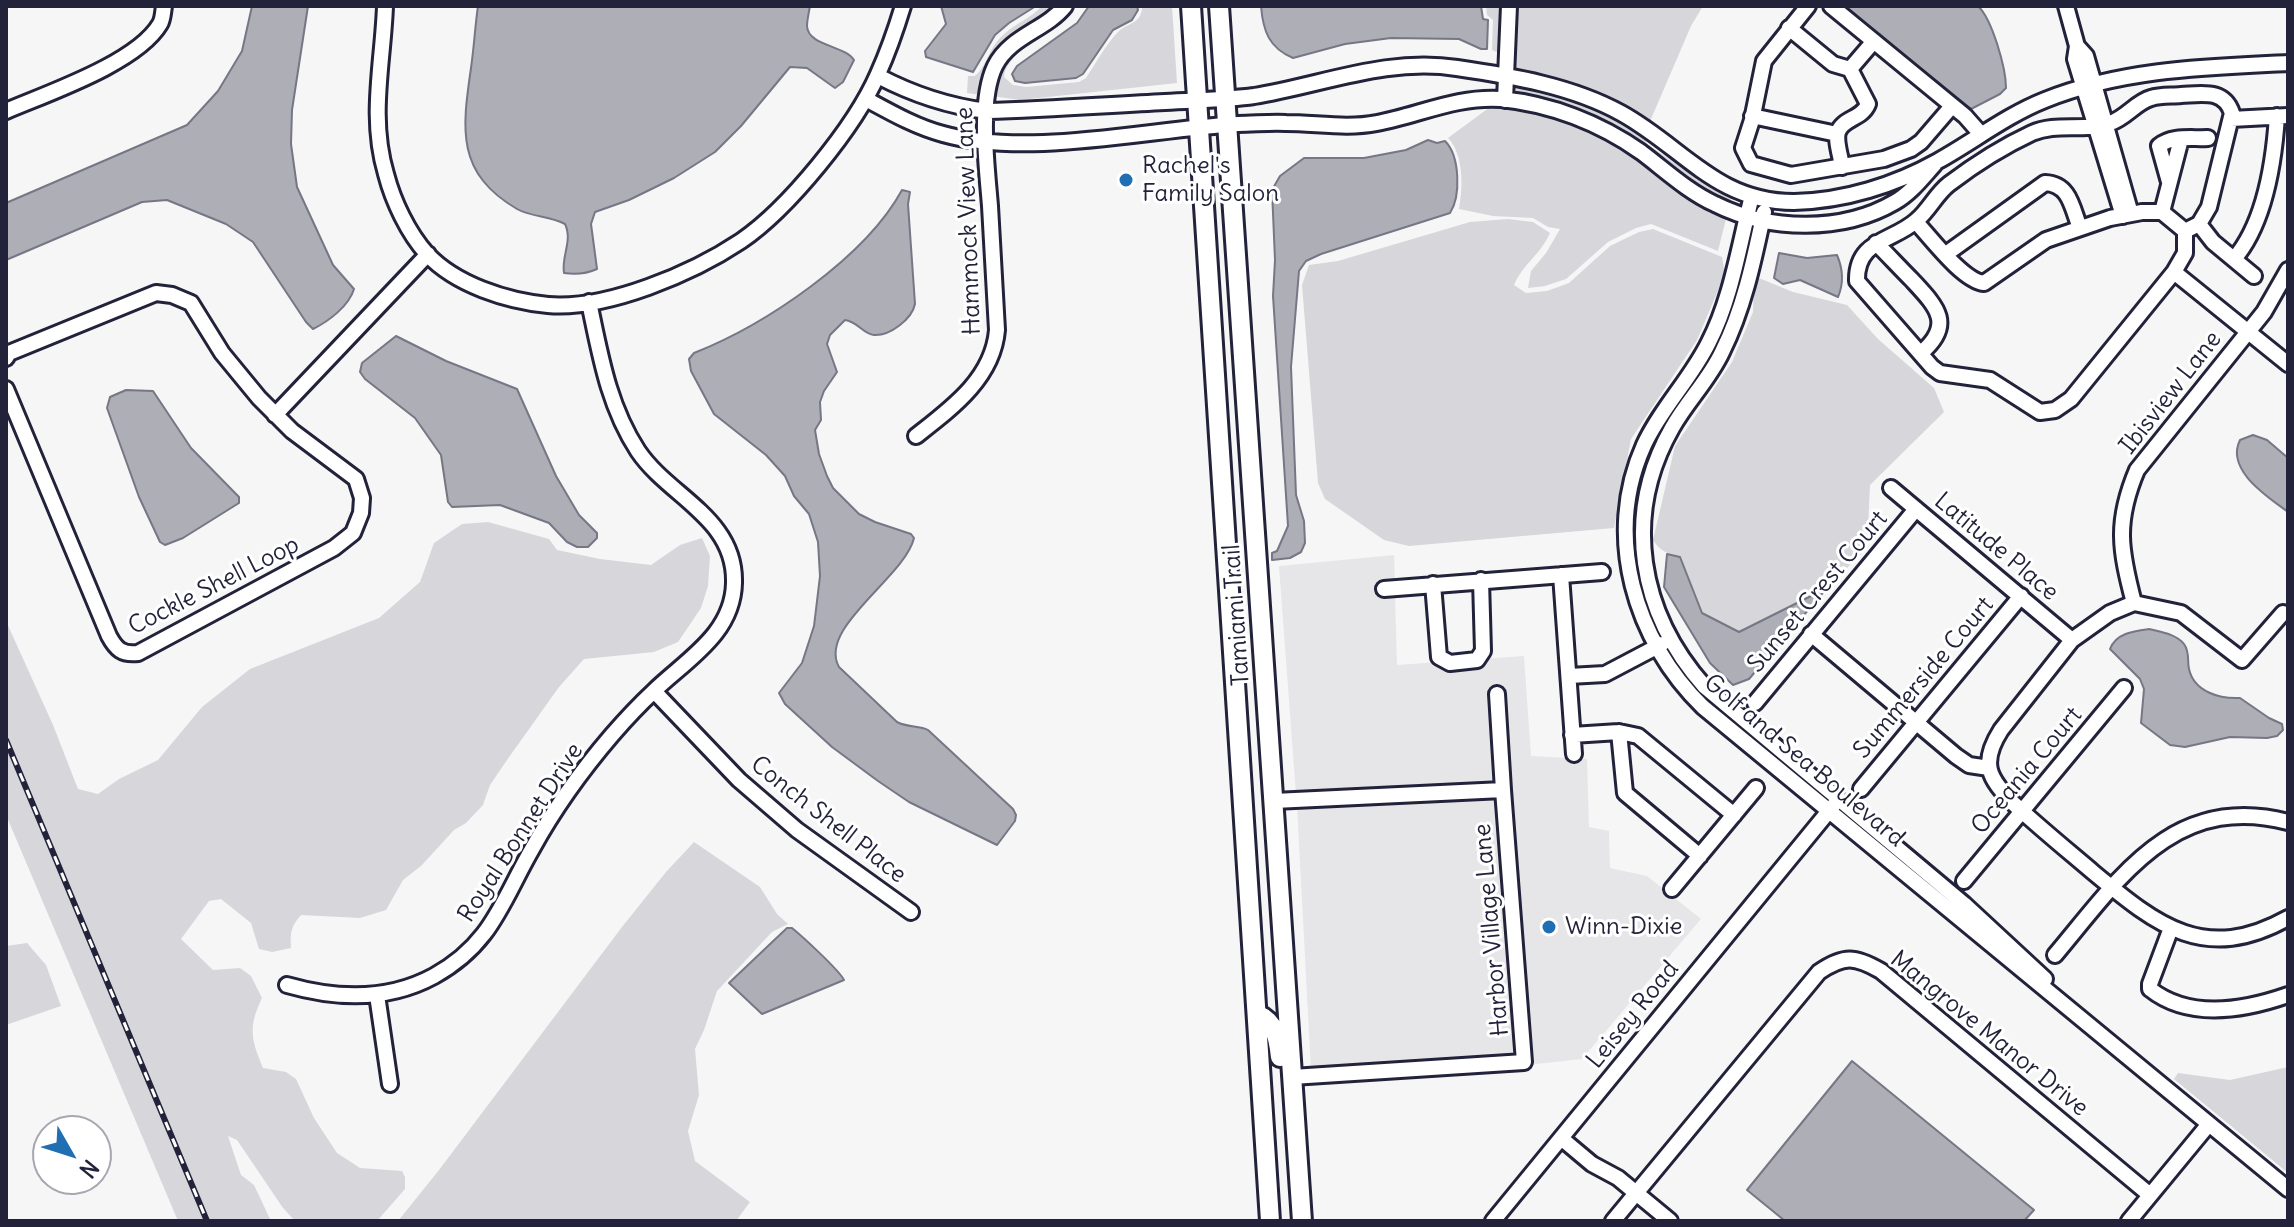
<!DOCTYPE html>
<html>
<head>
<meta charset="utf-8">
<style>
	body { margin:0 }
	#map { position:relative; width:2294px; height:1227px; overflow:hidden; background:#f6f6f7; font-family:Delius,sans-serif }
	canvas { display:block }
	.frame { position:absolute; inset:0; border:8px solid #22223b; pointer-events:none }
	.north { position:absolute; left:32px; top:1115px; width:80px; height:80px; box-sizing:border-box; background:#fff; border:2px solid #a7a7b1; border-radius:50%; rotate:129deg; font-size:22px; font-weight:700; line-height:32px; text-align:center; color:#22223b }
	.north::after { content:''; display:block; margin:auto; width:28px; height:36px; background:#1f6fb2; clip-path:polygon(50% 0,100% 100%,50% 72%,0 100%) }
</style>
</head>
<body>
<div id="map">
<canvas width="2294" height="1227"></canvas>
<div class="frame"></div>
<div class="north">N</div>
</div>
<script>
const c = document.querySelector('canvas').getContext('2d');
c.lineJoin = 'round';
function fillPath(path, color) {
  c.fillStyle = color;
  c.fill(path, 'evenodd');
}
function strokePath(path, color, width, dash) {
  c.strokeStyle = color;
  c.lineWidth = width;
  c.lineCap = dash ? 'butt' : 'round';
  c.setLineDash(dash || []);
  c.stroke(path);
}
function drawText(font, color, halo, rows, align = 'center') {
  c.font = font + ' Delius,sans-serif';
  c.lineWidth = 6;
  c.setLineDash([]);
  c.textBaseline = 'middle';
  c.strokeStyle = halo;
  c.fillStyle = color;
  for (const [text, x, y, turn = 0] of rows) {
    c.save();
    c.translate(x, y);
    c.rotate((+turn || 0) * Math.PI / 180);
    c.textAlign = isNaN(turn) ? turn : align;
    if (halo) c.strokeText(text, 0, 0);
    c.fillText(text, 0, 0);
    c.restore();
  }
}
const built = new Path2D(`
	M1394,555L1395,585L1379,586L1381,596H1395L1397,665L1524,656L1531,756L1587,759L1589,827L1609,831L1610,868L1647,876L1701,919L1582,1059L1527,1065L1502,689H1491L1497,785L1296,795L1279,566Z
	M1498,796L1518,1057L1311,1070L1297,806Z`);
const green = new Path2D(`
	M1042,6H1058L1009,40L981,95L967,93L968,76H975C986,67 989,49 1000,38C1012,25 1030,19 1042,6Z
	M1072,6H1074C1057,28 1005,52 1004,77L1013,85L1026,87L1079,82L1086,78C1096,63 1105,46 1117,33C1127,22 1142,25 1142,6H1172L1177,83L1020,100L992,96L1000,69L1016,49Z
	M1486,6H1504L1501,71L1498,70L1499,53L1492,50L1493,20L1487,15Z
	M1515,6H1703L1691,26L1651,119L1653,129L1512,73Z
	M1511,83L1581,100L1621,118L1646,136V143L1691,175L1732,195L1730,205L1692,185L1642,147L1511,96Z
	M1494,104L1574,121L1609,138L1727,215L1718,251L1651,224L1636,228L1608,242L1566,279L1545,286L1528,288L1531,271L1546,253L1560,229L1548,227L1533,218L1493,216L1459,209C1463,187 1464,155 1448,138Z
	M1508,219L1533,222L1550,233C1541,254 1523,264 1514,285L1526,293L1547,291L1569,283L1610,246L1639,232L1653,229L1722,257L1725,274L1697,340L1631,439L1614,528L1409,546L1384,540L1325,499L1318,483L1302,285L1309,265L1338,261L1470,222Z
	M1754,276L1793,292L1847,305L1878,339L1934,388L1944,412L1870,485L1867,548L1827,588L1739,632L1702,613L1680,557C1668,554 1660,551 1653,540L1675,446L1732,362L1753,312Z
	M488,522L549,539L557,550L600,559L651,565L680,545L702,538L710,556L708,586L701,608L678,642L654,652L584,659L559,687L507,760L490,785L483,805L466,823L454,830L421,866L403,880L386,910L360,918L301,915C291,926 290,933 291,948L272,952L259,949L251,923L221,899L209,901L181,939L213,970L240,968L251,976L262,998C248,1027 251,1039 263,1068L286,1072L296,1079L314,1118L337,1153L360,1168L402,1171L405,1177V1189L377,1221H295L283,1208L237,1140L228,1136L241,1175L254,1185L271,1221H178L6,815V621L53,725L78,789L98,794L119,779L158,760L202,707L250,669L379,618L420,582L434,543L462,524Z
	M694,842L760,887L777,914L788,924L772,932L717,991L704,1030L695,1049L699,1095L688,1131L695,1161L750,1202L736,1221H398L439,1170L622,927L666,872Z
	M27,943L46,965L61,1006L6,1025V946Z
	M2288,1067V1173L2174,1079L2178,1073L2230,1080Z`);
const water = new Path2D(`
	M252,6H308L292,110L291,144L297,187L333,265L354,289C349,306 329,321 313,329L306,322L253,242L226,224L167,200L142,202L6,260V203L187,125L218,91L242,51Z
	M478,6H810C809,12 807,20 807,26C808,46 844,45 854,60L843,82L835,88L807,68L790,67L741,126L715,152L674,178L629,200L595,212L591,224L597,269C586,274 577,275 564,273C561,256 573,241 565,224C550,216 531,217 517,209C456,173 462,130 471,68C474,47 475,27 478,6Z
	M941,6H1036L1009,23L995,35L973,72L926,57L925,51L946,24Z
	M1089,6H1137L1138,10L1132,20L1113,30L1083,74L1076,78L1025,83L1015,81L1012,74L1017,66L1077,23Z
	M1261,6H1481L1483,19L1488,20L1487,49H1481L1459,39L1391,38L1345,44L1293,58C1269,48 1263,31 1261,6Z
	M1843,6H1978C1992,19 2006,68 2006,88L2000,94L1971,109Z
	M1428,140L1437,143L1445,141C1460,156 1461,196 1450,213L1321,254L1306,261L1299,271L1291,367L1296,495L1304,521L1305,543L1301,552L1290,558L1272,560V553L1277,551L1288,526L1273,296L1275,260L1272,190L1280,176L1304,158H1364L1406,150Z
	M902,190L910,192L908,204L915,304C912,319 890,336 874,335C863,334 857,321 845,320L830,335L827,344L837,372L824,391L820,402L821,420L815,430L819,454L827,476L833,488L859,514L875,522L911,534L914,538C905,577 817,628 839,667L897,722C908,728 919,725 928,730L1013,809L1016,815L1015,821L997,845L909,802L878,781L832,747L785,704L779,693L802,663L814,626L820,576L818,542L809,514L794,496L785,476L766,455L714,414L691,371L689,359L694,353C765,325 865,258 902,190Z
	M1779,253L1807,258L1837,255C1843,269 1844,283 1838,297L1800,280L1783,284L1774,278Z
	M396,336L446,361L517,389L556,476L579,515L597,533V538L588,547H577L567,542L549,523L500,505L452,507L448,502L441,455L415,418L365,379L360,372L362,363Z
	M126,390L153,391L191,448L239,497V503L183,538L165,545L160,542L139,497L107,408L110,397Z
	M2253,435L2267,440L2288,458V512C2268,497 2225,470 2240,440Z
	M1667,554L1680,557L1702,613L1739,632L1827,588L1749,679L1733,685L1710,663L1664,587Z
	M2149,629C2161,632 2176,634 2184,644C2190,652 2187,660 2189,669C2194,692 2220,699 2240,698L2269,718L2282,724L2283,730L2277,736L2267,738L2230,737L2185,747L2170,745L2141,723L2144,689L2140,679L2110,649C2116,633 2134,631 2149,629Z
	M787,928H792C803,937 839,970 844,980L762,1014L729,983Z
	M1852,1061L2034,1210L2024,1221H1785L1747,1190Z`);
const minor = new Path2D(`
	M385,6C383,63 369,117 386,174C393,201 408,233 427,254C456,285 507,301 548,305C607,310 693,273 741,241C788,209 855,127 878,74C888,52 896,29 903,6
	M1808,6L1764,61L1752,120L1743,148L1751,164L1791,175L1884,159L1911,149L1921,142L1952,106
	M1831,6L1965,116L1980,133
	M2066,6L2077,46
	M1789,28L1833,64L1850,69
	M878,76C914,95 947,106 987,111C1047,109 1106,105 1165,102C1195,100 1225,100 1254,96C1322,85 1387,57 1457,68C1512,76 1572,86 1621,113C1683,147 1716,202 1794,202C1844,201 1895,185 1938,161C1974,141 2007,115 2045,100C2122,69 2206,67 2288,63
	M866,99C890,112 916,127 943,134C1028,158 1149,129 1238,124C1254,124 1270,122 1286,123C1316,123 1347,129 1377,123C1419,115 1457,96 1501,99C1551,104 1600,123 1641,152C1665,170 1687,191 1715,204C1769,231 1842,233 1895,202C1911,193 1923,177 1934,165
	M1505,100L1509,6
	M6,111C48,93 137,63 160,24C163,19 163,12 164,6
	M1752,116L1837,134
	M2231,119L2288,116
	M1842,167C1841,157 1835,141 1838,132C1843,118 1862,119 1868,104L1850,69L1874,41
	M2169,182L2159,146C2172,135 2192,139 2208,138
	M1752,196C1739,245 1732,297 1709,342C1691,379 1661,408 1644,445C1603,536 1635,641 1703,707L2288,1189
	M1764,212C1754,259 1744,308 1722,352C1709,380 1687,401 1672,428C1622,516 1639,613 1705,687L1964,904L2045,979
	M2162,212L2181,139
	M2123,216L2075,59L2077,46L2086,56L2131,214
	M1916,222C1931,238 1963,281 1984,283L2046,240L2110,218L2142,212H2162L2185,231V253L2174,272L2071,399L2055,410L2040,412L1990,380L1940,373L1932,367L1857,281C1856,239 1893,242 1917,220C1929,210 1936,194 1949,184C1974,165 2004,146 2032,133C2057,122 2082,132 2110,123C2126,118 2136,102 2151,98C2160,95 2172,96 2181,95C2203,94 2224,89 2232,113L2209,207L2199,224L2185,231
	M2199,224L2213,242L2254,276
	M1876,243C1888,255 1900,268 1912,280C1936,306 1955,324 1921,353
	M1946,254L2045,183C2070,184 2072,208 2080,228
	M2234,259C2265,223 2274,162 2277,116
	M2174,272L2288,364
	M6,358L9,353L156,293L172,295L191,303L222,353L259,398L292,431L356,479L362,498L361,513L353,533L334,548L138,653C122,655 116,649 109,636L6,389
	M275,415L428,254
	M916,436C952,408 993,378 997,330C995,289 992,248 990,206C987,168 978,101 995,66C1010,36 1046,30 1065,6
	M1891,488L2072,640
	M1561,575L1574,754
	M1433,584L1439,657L1450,663L1477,660L1483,651L1481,580
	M1384,589L1602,572
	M2134,603C2120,550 2115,522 2137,470L2264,312L2288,270
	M2283,613L2242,660L2181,613L2134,603L2110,613L2072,640L2001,730C1980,763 1988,778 2014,804C2040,828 2067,850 2094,873C2158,926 2205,964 2288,918
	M1811,634L1956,756L1969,765L1989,768
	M1569,676L1605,674L1662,644
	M654,691L739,780L797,830L911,912
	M1497,694L1503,790
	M1755,703L1916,509
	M1619,732L1625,793L1700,856
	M1572,735L1619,732L1638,736L1734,815
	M1861,789L2021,596
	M1274,801L1503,790L1524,1062L1292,1077
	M1964,881L2124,688
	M1672,889L1756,788
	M2171,928L2150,984V989C2189,1020 2245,1010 2288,995
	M2055,955C2119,879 2173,792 2288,822
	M287,985C336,999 388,1001 434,976C492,944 502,901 532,849C554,809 582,770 612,735C625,720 639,705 654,691C686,660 733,634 734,583C736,518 669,497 638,451C608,405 600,354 589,302
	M377,995L390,1084
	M1561,1138L1592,1164L1618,1178L1670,1221
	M1493,1221L1833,806
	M1613,1221L1819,972C1844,955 1855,956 1881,971L2150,1195
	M2129,1221L2209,1124`);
const major = new Path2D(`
	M1191,6L1270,1221
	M1219,6L1302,1221
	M1257,1014C1276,1022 1278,1039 1280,1057`);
const rail = new Path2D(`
	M6,740L207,1221`);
const markers = [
	[1126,180,8,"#1f6fb2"],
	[1549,927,8,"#1f6fb2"]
];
const poiNames = [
	["Rachel's",1142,166],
	["Family Salon",1142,194],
	["Winn-Dixie",1565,927]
];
const streetNames = [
	["Hammock View Lane",969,221,-92],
	["Ibisview Lane",2171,393,-52],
	["Latitude Place",1996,547,40],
	["Cockle Shell Loop",214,586,-27],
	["Sunset Crest Court",1818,592,-50],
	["Tamiami Trail",1237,615,-94],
	["Summerside Court",1924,678,-50],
	["Golf and Sea Boulevard",1804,761,40],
	["Oceania Court",2027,771,-50],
	["Conch Shell Place",828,820,38],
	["Royal Bonnet Drive",521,833,-57],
	["Harbor Village Lane",1492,930,-95],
	["Leisey Road",1633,1015,-51],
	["Mangrove Manor Drive",1989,1034,39]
];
fillPath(built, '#e6e6e9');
fillPath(green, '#d7d7db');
fillPath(water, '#aeaeb7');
strokePath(water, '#767685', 2);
strokePath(minor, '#22223b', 20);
strokePath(major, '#22223b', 24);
strokePath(minor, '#fff', 14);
strokePath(major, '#fff', 18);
strokePath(rail, '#22223b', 6);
strokePath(rail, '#fff', 3, [9]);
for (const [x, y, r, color] of markers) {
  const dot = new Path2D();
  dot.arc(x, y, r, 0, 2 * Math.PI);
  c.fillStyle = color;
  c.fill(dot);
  strokePath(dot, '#fff', 3);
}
drawText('24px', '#22223b', '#fff', poiNames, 'left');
drawText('24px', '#22223b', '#fff', streetNames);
</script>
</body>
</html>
